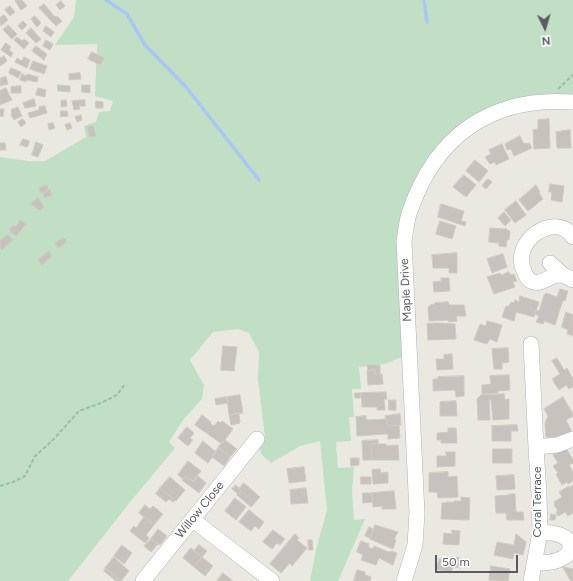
<!DOCTYPE html>
<html>
<head>
<meta charset="utf-8">
<style>
	body { margin:0 }
	#map { position:relative; width:573px; height:581px; overflow:hidden; background:#eae9e1; font-family:Figtree,sans-serif }
	canvas { display:block }
	.north { position:absolute; left:525px; top:8px; width:40px; height:40px; -webkit-text-stroke:3px #fff; paint-order:stroke; rotate:175deg; font-size:11px; font-weight:700; line-height:16px; text-align:center; color:#595b60 }
	.north::after { content:''; display:block; margin:auto; width:14px; height:18px; background:#595b60; clip-path:polygon(50% 0,100% 100%,50% 72%,0 100%) }
	.scale { position:absolute; left:435px; top:555px; width:83px; height:18px; box-sizing:border-box; border:2px solid #595b60; border-top:0; padding-left:5px; font-size:12px; line-height:14px; white-space:nowrap; color:#595b60; -webkit-text-stroke:3px #fff; paint-order:stroke }
</style>
</head>
<body>
<div id="map">
<canvas width="573" height="581"></canvas>
<div class="north">N</div>
<div class="scale">50 m</div>
</div>
<script>
const c = document.querySelector('canvas').getContext('2d');
c.lineJoin = 'round';
function fillPath(path, color) {
  c.fillStyle = color;
  c.fill(path, 'evenodd');
}
function strokePath(path, color, width, dash) {
  c.strokeStyle = color;
  c.lineWidth = width;
  c.lineCap = dash ? 'butt' : 'round';
  c.setLineDash(dash || []);
  c.stroke(path);
}
function drawText(font, color, halo, rows, align = 'center') {
  c.font = font + ' Figtree,sans-serif';
  c.lineWidth = 3.5;
  c.setLineDash([]);
  c.textBaseline = 'middle';
  c.strokeStyle = halo;
  c.fillStyle = color;
  for (const [text, x, y, turn = 0] of rows) {
    c.save();
    c.translate(x, y);
    c.rotate((+turn || 0) * Math.PI / 180);
    c.textAlign = isNaN(turn) ? turn : align;
    if (halo) c.strokeText(text, 0, 0);
    c.fillText(text, 0, 0);
    c.restore();
  }
}
const green = new Path2D(`
	M76,0H573V96L460,125L432,152L413,184L402,216L404,356L385,364L359,367L361,389H352L354,417H349L351,441L336,442L338,468L354,467L352,492L354,520L365,519L338,581H310L316,550L327,510L320,441L300,446L271,463L262,455L259,447L265,437L258,380L259,352L249,333L238,329L213,332L190,360L204,385L202,399L183,420L169,442L175,448L131,501L68,581H0V157L28,161H45L86,137L84,126L96,122L99,112L110,111L113,101L95,96L97,44L55,45L74,17Z`);
const stream = new Path2D(`
	M106,0L127,14L145,45L186,87L259,180
	M424,0L427,22`);
const building = new Path2D(`
	M16,0H22L27,6L21,10L15,1Z
	M61,1L65,6L60,10L56,5Z
	M44,4L55,17L57,16L62,21L56,26L39,8Z
	M10,6L15,12L10,16L5,10Z
	M4,15L8,20L1,26L0,18Z
	M35,16L41,23L37,27L31,19Z
	M23,21L27,25L22,30L18,26Z
	M8,25L17,34L12,39L3,30Z
	M46,26L54,32L51,37L43,31Z
	M31,28L41,39L36,43L26,33Z
	M17,37L22,41L24,39L29,43L24,49L14,40Z
	M46,40L53,44L50,50L43,46Z
	M6,43L11,47L9,50L13,53L11,57L1,50Z
	M36,46L47,54L44,60L32,51Z
	M92,52L104,58L100,65L88,59Z
	M4,56L7,61L0,66V57L1,58Z
	M24,57L30,60L27,68L15,62L17,58L22,61Z
	M33,61L47,66L44,74L30,69Z
	M11,68L21,72L18,78L9,73Z
	M80,73L81,79L69,80V74Z
	M22,74L27,76V74L38,77L37,82L26,80V82L20,80Z
	M6,77L8,84L0,86L1,78Z
	M58,85L70,86V92L58,91Z
	M82,85H90V93L82,92Z
	M21,86V93H11V87Z
	M6,88L12,100L0,105V91Z
	M38,88L46,90L45,97L36,95Z
	M34,99L36,106L25,108L23,103Z
	M66,100L67,106L61,107V101Z
	M85,100V106H79L80,109L74,110L72,101Z
	M96,101L103,102V108H96Z
	M45,106L47,113L30,118L28,113L39,110V107Z
	M18,107L22,116L14,120L11,115L12,114L11,110Z
	M0,109H4L3,117L0,116Z
	M61,111H67L68,116L61,117Z
	M81,115L82,120L77,122L75,117Z
	M23,119L26,123L21,127L18,122Z
	M549,119L550,148L534,149L533,130L538,129V120Z
	M53,123L55,128L49,130L48,124Z
	M70,123L72,128L67,130L65,125Z
	M93,126L96,136L90,137L87,127Z
	M570,130L571,148H557L556,132Z
	M520,136L524,144L529,143L532,148L514,156L511,149L507,150L505,144Z
	M23,139L30,141L27,147L20,145Z
	M36,142L43,145L38,157L32,155Z
	M0,143H5L6,150H0Z
	M502,144L509,159L496,165L495,162L490,164L485,157L491,154L489,150Z
	M475,160L488,171L479,182L466,171Z
	M464,175L476,185L466,197L453,187Z
	M488,179L492,182L486,189L482,186Z
	M550,184L564,186L562,202L551,200L552,192H549Z
	M47,185L48,190L41,193L39,188Z
	M536,185L540,192L539,193L543,199L528,211L519,200Z
	M50,190L52,195L45,198L43,194Z
	M38,198L44,207L39,210L31,204Z
	M516,201L526,215L515,223L505,210Z
	M441,204L464,211L461,221L466,222L465,226L438,217Z
	M504,212L511,220L505,226L498,218Z
	M21,220L26,224L16,236L9,230L13,225L15,227Z
	M440,221L456,226L452,239L436,234Z
	M490,228L507,229V230L510,231L509,240H507L506,247L499,246V243L489,242Z
	M8,235L13,240L2,250L0,247V241Z
	M64,238L67,242L58,248L55,243Z
	M49,251L52,256L42,265L38,260Z
	M457,253V273H449V268H433L432,255Z
	M503,254L507,267L492,273L487,259Z
	M509,272L511,275L514,274L517,281L513,282L515,287L494,294L487,277L500,273L501,275Z
	M441,278H449L450,291L434,292L433,282L441,281Z
	M560,289L568,291L565,301L563,300L555,325L544,321L543,324L536,322L539,316L535,314L536,310L539,311L544,295L546,293L557,297Z
	M520,296L539,302L534,317L516,312L514,321L502,317L506,306H509L511,302L514,303L515,300L519,302Z
	M448,302L449,305H464L466,316H456L457,321L448,322V320L429,321L428,308L430,305L435,304V303Z
	M566,312L573,315V336L567,334L568,330L562,327Z
	M487,321L502,325L497,342L490,339L487,344L474,340L480,324L486,326Z
	M437,323L455,324L456,339L428,340L427,324Z
	M223,346L237,347L234,371L221,370Z
	M508,348L509,362L502,363V369H494L492,349Z
	M452,354L453,369L437,370L436,359H444V355Z
	M557,358L564,370L567,368L573,379V388L572,387L569,389L566,385L559,390L552,379L560,374L552,361Z
	M368,365H380V374L375,375V370L368,371Z
	M375,370V375L382,374L383,384L368,385L367,371Z
	M509,375L510,390L498,391V393L482,394V385L491,384L490,376Z
	M464,376V396L456,397L455,390L433,391V379H438V377Z
	M382,392H386L387,399H384L385,410H377V407H362L361,393Z
	M355,393H361L360,398H355Z
	M504,394L505,400L509,399V419L493,420L491,400H489L490,420H478L477,399L481,395Z
	M240,395L243,413L229,415L227,397Z
	M226,397L227,403L216,405L215,399Z
	M563,397L573,414V416L566,420L572,432L558,440L556,437H546L545,423L548,416L544,409Z
	M389,400H396V410H389Z
	M456,401L457,416H440V402Z
	M239,413L240,423L231,425L229,415Z
	M400,414L401,425L388,426L385,416Z
	M202,415L211,422L210,423L214,426L218,421L220,423L222,421L233,429L222,444L195,425Z
	M366,416V420L386,419L388,426L399,425L400,438L388,439V434H386L357,436L356,417Z
	M517,425L518,431H511V441H492V426Z
	M187,427L194,433L190,438L193,440L188,446L178,438Z
	M448,428H456L457,443H441V440H437V433L448,432Z
	M225,440L237,449L230,457L218,447Z
	M378,440V444H371L372,460H363L362,441Z
	M203,441L216,452L208,463L195,453Z
	M371,444H386V446L398,445L399,460H372Z
	M218,448L230,457L224,466L212,457Z
	M566,448L573,460V463L569,465L573,472V481L568,484L567,482L562,485L556,474L558,473L553,466L558,463L553,455Z
	M493,449H512V463H493Z
	M446,452H455V466L437,467V456H446Z
	M351,458H359V465L351,466Z
	M188,461L201,471L193,481L186,476L183,479L178,475Z
	M304,467L306,481L289,483L287,469Z
	M380,469L381,473L388,472V483L373,484L372,470Z
	M448,472V477L457,476L458,497L438,498L437,492H429V473Z
	M514,475L515,489L497,490L496,476Z
	M186,476L193,482L198,476L206,483L199,493L182,480Z
	M170,477L185,490L176,501L160,488Z
	M361,477H371V484H361Z
	M244,483L260,497L251,507L237,495L241,491L239,489Z
	M236,485L241,491L238,494L232,489Z
	M573,485V513L568,516L565,512L558,516L556,512L558,511L554,505L555,504L554,502L562,497L559,492L569,486V488Z
	M160,488L175,500L173,502L169,499L166,502L156,494Z
	M306,488L308,503L291,504L290,490Z
	M394,491L396,509H382V506L373,507L372,493Z
	M363,493H372L373,502L363,503Z
	M509,494H515L516,512H523L524,520H507L506,513H496L495,496L509,495Z
	M461,497L470,498L469,520L441,519L442,503H445L446,502H454V501H461Z
	M235,498L246,507L236,520L225,511Z
	M145,505L150,509L153,506L163,514L154,525L139,513Z
	M249,510L264,522L259,529L255,526L251,531L239,522Z
	M551,514L556,515L555,520H550Z
	M144,517L154,525L146,535L149,538L145,543L130,531L134,526L136,528Z
	M375,525L398,532L394,539L396,540L393,549L370,539Z
	M369,527L373,529L370,538L365,536Z
	M158,529L167,536L160,545L151,539Z
	M273,530L285,539L280,545L277,543L272,549L263,542Z
	M452,530L460,531L459,545L443,544L444,533L452,534Z
	M295,534L299,538L297,540L307,548L292,566L290,563L281,573L270,564Z
	M516,534L526,542L523,555L514,553L513,559L494,555L497,542L514,545Z
	M151,539L158,544L151,552L144,546Z
	M308,540H312L313,550H309Z
	M361,541L369,544L368,547L373,549L374,546L389,552L390,551L397,553L393,565L379,558L376,565L361,560L363,555L357,552Z
	M122,545L132,553L124,564L114,556Z
	M199,545L207,551L202,557L194,551Z
	M191,548L202,557L194,567L183,558Z
	M114,557L129,571L121,581L105,568Z
	M202,557L213,566L205,576L194,567Z
	M447,557L455,559L451,573L436,569L439,559L446,560Z
	M457,557L463,559L461,568L455,567Z
	M491,566L510,569L508,581L489,580Z
	M563,567H564L573,569V581H571Z
	M106,568L121,581H116L104,571Z
	M357,570L365,572V575L371,577L370,581H354Z
	M223,573L233,581H217Z`);
const path = new Path2D(`
	M558,89L573,75
	M0,486L13,482L25,476L35,456L52,441L79,411L101,403L117,395L125,384`);
const minor = new Path2D(`
	M550,263L563,275L573,280
	M563,275C560,275 557,275 554,276C547,278 541,284 534,282C528,281 526,276 524,271C510,241 556,210 573,237
	M536,447L557,445L573,439
	M193,520L272,581
	M534,563C543,563 556,563 564,557C568,555 570,552 570,547C570,533 550,533 540,532
	M143,581L257,439
	M404,581L415,545L417,513L404,241C406,231 406,221 410,211C436,135 492,96 573,102
	M531,581L540,532L539,495L536,447L531,344`);
const streetNames = [
	["Maple Drive",406,290,-93],
	["Coral Terrace",537,502,-90],
	["Willow Close",200,510,-51]
];
fillPath(green, '#c0dfc4');
strokePath(stream, '#a8c8f3', 3.5);
fillPath(building, '#c6c3be');
strokePath(building, '#cecbc0', 1);
strokePath(minor, '#b1b2b7', 16);
strokePath(path, '#9abfa9', 2, [4, 2]);
strokePath(minor, '#fff', 15);
drawText('12px', '#595b60', '#fff', streetNames);
</script>
</body>
</html>
